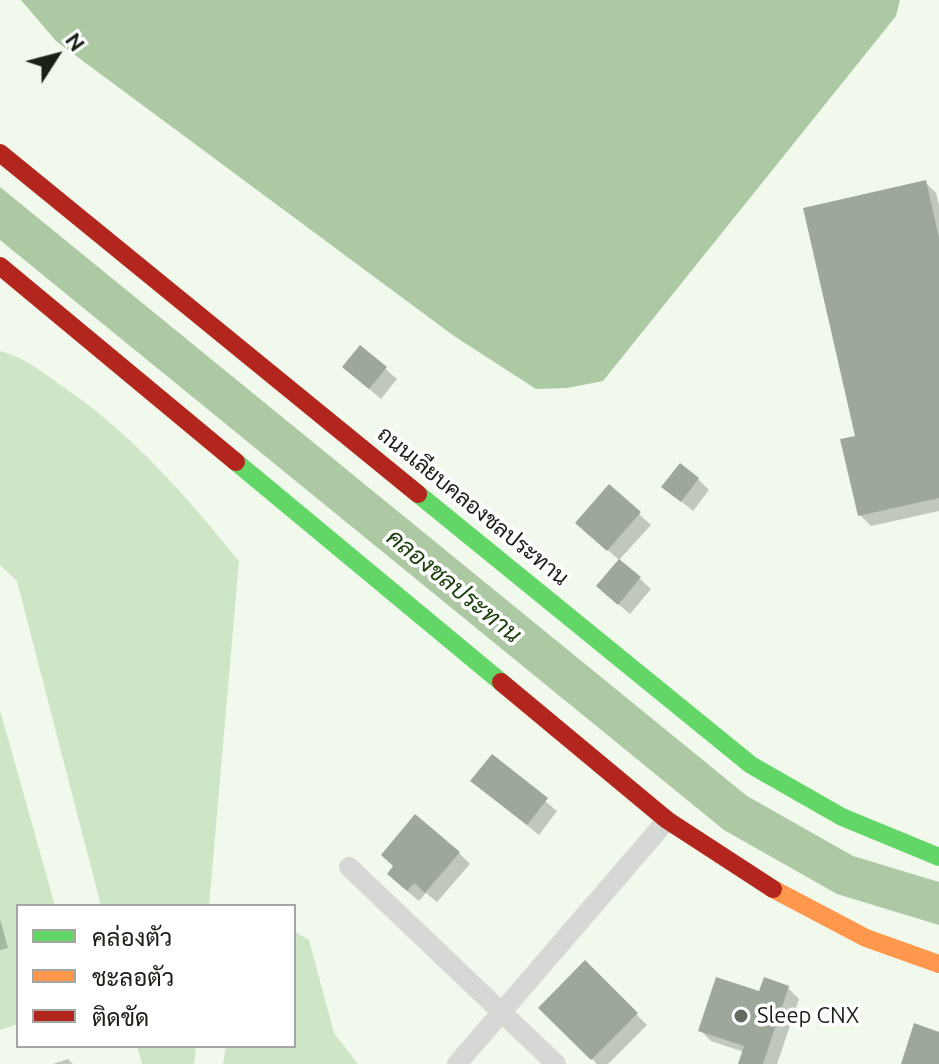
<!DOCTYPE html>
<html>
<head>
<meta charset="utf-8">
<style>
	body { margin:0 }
	#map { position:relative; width:939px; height:1064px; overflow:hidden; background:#f0f9ec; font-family:Ubuntu,Sarabun,sans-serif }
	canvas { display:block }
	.legend { position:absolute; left:16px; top:904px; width:280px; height:144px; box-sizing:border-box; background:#fff; border:2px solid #a3a6a2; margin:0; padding:10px 14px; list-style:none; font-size:24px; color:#192016 }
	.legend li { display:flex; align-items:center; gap:16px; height:40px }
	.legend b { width:40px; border:2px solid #a3a6a2 }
	.north { position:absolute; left:16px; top:16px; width:80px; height:80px; -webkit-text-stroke:6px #fff; paint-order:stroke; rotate:54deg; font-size:22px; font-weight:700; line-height:32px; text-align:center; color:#192016 }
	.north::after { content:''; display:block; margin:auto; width:28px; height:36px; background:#192016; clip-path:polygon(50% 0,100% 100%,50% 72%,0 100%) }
</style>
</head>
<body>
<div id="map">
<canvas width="939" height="1064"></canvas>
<ul class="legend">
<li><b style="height:10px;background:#63d668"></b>คล่องตัว</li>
<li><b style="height:10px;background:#ff974d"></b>ชะลอตัว</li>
<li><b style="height:10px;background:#b3261e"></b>ติดขัด</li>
</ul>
<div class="north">N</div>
</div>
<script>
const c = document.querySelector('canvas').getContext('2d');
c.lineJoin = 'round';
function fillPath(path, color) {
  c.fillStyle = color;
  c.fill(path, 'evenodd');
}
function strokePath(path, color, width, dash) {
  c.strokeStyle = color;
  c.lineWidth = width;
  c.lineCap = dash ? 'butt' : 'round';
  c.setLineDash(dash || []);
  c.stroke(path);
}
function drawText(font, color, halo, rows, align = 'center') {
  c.font = font + ' Ubuntu,Sarabun,sans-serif';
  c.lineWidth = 7;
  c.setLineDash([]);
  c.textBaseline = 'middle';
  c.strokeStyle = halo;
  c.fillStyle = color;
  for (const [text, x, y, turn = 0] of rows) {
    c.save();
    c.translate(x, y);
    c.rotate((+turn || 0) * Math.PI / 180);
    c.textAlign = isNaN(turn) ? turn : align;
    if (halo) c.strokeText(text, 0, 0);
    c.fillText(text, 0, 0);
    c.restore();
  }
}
const green = new Path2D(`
	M0,351C23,357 40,370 59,384C131,432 185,495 239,561L209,906H101L17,581L0,565Z
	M0,710L55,906H18V1024L0,1030Z
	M294,931L309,940L334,1033L358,1064H223L226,1046H294Z
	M137,1046H196L194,1064H142Z`);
const water = new Path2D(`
	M21,0H900L896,16L603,381L567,388L536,389L454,336L56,41Z
	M0,187L747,796L853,856L939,882V925L837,894L724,830L0,240Z`);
const shadow = new Path2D(`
	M925,182L936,193L939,205V511L871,526L860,515L857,437Z
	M360,347L397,379L381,399L355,377Z
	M698,479L709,490L693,511L664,487Z
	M609,487L651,525L619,560L589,533Z
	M640,579L651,589L630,614L610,597Z
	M492,757L557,811L539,835L484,791Z
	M459,853L470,864L437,902L426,893L419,901L400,885Z
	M0,919L8,948L0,950Z
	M585,963L647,1025L608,1064H597L541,1008Z
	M788,988L799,999L777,1064H741L744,1052L711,1041L700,1030L760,994Z
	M68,1059L73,1064H53Z`);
const building = new Path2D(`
	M926,180L939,238V498L858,516L840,439L855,436L803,208Z
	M360,345L387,367L369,389L342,367Z
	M680,463L699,478L681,502L661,487Z
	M609,484L641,512L607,551L575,523Z
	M619,559L641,577L618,605L596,586Z
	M492,754L548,798L527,825L470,781Z
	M415,814L460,852L425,893L414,883L407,891L387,874L393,866L381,855Z
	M585,960L638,1013L591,1060L538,1008Z
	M716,977L759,991L764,977L789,986L763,1064H738L744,1046L698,1031Z
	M914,1023L939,1032V1064H901Z`);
const street = new Path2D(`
	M349,867L556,1064
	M457,1064L667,820`);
const fast = new Path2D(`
	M236,462L501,682
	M418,494L751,765L842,817L939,857`);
const slow = new Path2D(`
	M773,889L866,938L939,964`);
const jam = new Path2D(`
	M0,153L418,494
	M0,266L236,462
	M501,682L667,820L773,889`);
const markers = [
	[741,1016,8,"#646c61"]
];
const streetNames = [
	["ถนนเลียบคลองชลประทาน",473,506,39]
];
const poiNames = [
	["Sleep CNX",757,1016]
];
const waterNames = [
	["คลองชลประทาน",454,586,39]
];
fillPath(green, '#cee6c6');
fillPath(water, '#acc9a3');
fillPath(shadow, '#0003');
fillPath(building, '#9ea89a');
strokePath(street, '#d6d8d5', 20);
strokePath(fast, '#63d668', 18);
strokePath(slow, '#ff974d', 18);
strokePath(jam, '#b3261e', 18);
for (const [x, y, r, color] of markers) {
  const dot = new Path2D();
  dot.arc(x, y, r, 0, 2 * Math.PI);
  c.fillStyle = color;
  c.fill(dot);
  strokePath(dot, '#fff', 3);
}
drawText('22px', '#192016', '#fff', streetNames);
drawText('22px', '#192016', '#fff', poiNames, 'left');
drawText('italic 24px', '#1d410f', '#fff', waterNames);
</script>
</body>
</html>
